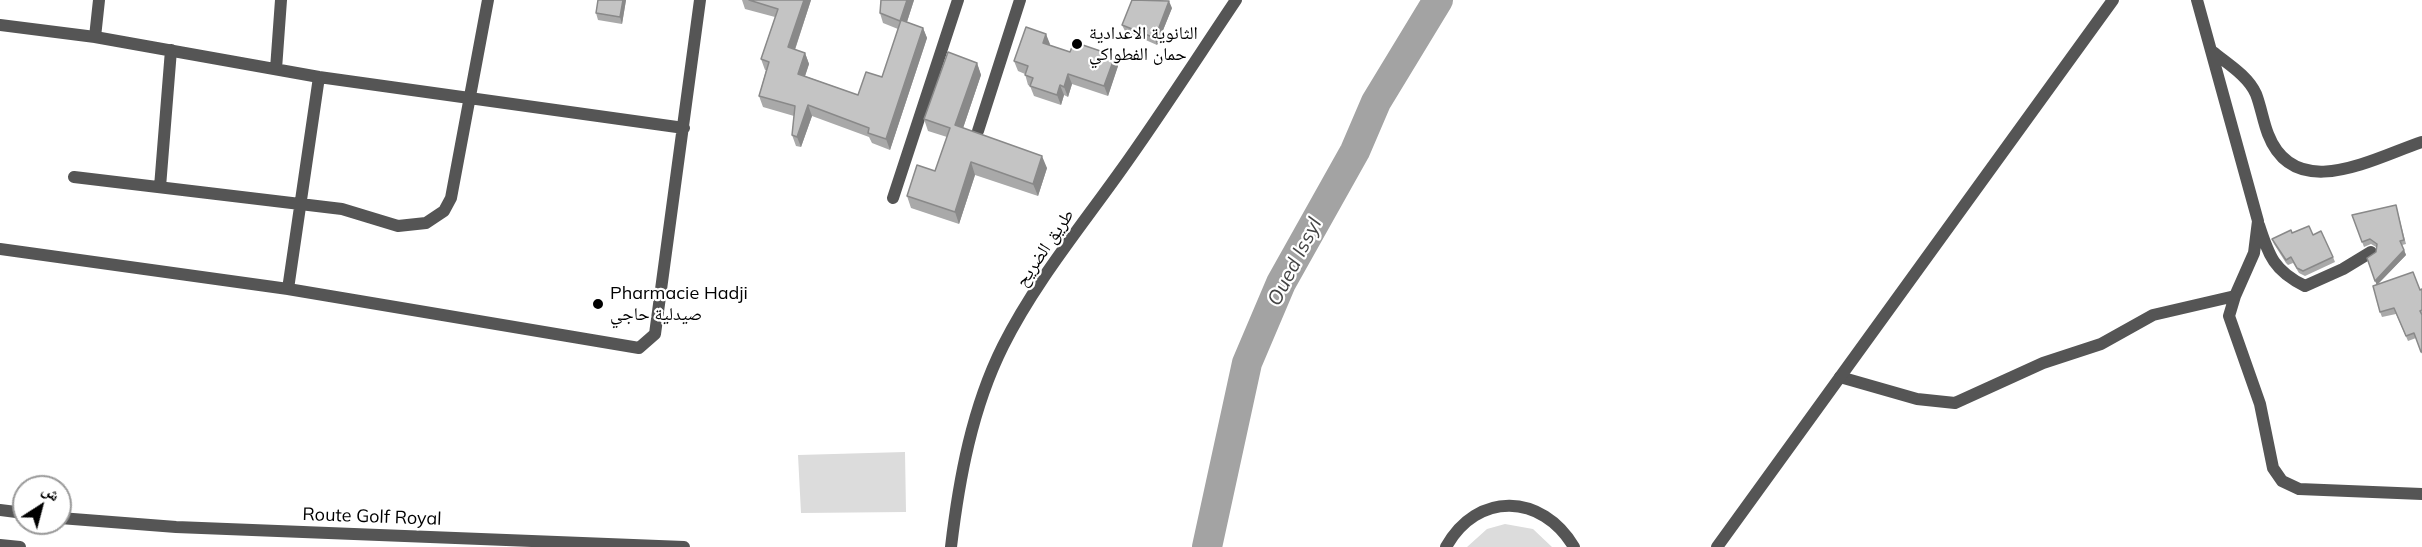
<!DOCTYPE html>
<html>
<head>
<meta charset="utf-8">
<style>
	body { margin:0 }
	#map { position:relative; width:2422px; height:547px; overflow:hidden; background:#fff; font-family:Mulish,"Noto Naskh Arabic",sans-serif }
	canvas { display:block }
	.north { position:absolute; left:12px; top:475px; width:60px; height:60px; box-sizing:border-box; background:#fff; border:2px solid #999; border-radius:50%; rotate:36deg; font-size:16px; font-weight:700; line-height:24px; text-align:center; color:#000 }
	.north::after { content:''; display:block; margin:auto; width:21px; height:27px; background:#000; clip-path:polygon(50% 0,100% 100%,50% 72%,0 100%) }
</style>
</head>
<body>
<div id="map">
<canvas width="2422" height="547"></canvas>
<div class="north">ش</div>
</div>
<script>
const c = document.querySelector('canvas').getContext('2d');
c.lineJoin = 'round';
function fillPath(path, color) {
  c.fillStyle = color;
  c.fill(path, 'evenodd');
}
function strokePath(path, color, width, dash) {
  c.strokeStyle = color;
  c.lineWidth = width;
  c.lineCap = dash ? 'butt' : 'round';
  c.setLineDash(dash || []);
  c.stroke(path);
}
function drawText(font, color, halo, rows, align = 'center') {
  c.font = font + ' Mulish,"Noto Naskh Arabic",sans-serif';
  c.lineWidth = 4.5;
  c.setLineDash([]);
  c.textBaseline = 'middle';
  c.strokeStyle = halo;
  c.fillStyle = color;
  for (const [text, x, y, turn = 0] of rows) {
    c.save();
    c.translate(x, y);
    c.rotate((+turn || 0) * Math.PI / 180);
    c.textAlign = isNaN(turn) ? turn : align;
    if (halo) c.strokeText(text, 0, 0);
    c.fillText(text, 0, 0);
    c.restore();
  }
}
const green = new Path2D(`
	M905,452L906,512L801,513L798,455Z
	M1505,524L1533,529L1552,547H1467L1487,529Z`);
const river = new Path2D(`
	M1207,547L1247,363L1281,283L1355,151L1376,102L1438,0`);
const minor = new Path2D(`
	M2197,0L2258,221L2254,253L2235,296L2229,316L2260,404L2273,468L2282,481L2299,489L2422,494
	M0,25L95,37L319,77L684,128
	M95,37L99,0
	M2213,52C2228,64 2248,76 2256,94C2261,107 2263,121 2268,134C2295,204 2374,158 2422,142
	M276,69L281,0
	M978,131L1020,0
	M74,177L342,209L398,226L426,223L444,211L451,198L488,0
	M160,187L171,50
	M893,198L958,0
	M2259,225C2269,256 2274,271 2305,286L2343,269L2371,252
	M0,249L288,289L639,348L655,334L700,0
	M288,289L319,77
	M1840,377L1917,399L1955,403L2043,363L2101,344L2153,315L2235,296`);
const tertiary = new Path2D(`
	M0,510L24,513
	M60,518L176,527L684,547
	M0,545L20,547
	M951,547C959,479 972,408 1003,346C1034,284 1079,229 1119,173C1160,116 1197,58 1236,0
	M1446,547C1477,491 1542,493 1574,547
	M1717,547L2113,0`);
const wall = new Path2D(`
	M598,0H626L622,24L598,20L596,13Z
	M742,0H811L795,50L805,53L809,64L805,76L858,95L882,77L898,29L883,23L880,13L881,0H914L907,22L923,28L927,38L890,150L872,143L869,137L812,116L801,147L796,146L792,135L794,116L763,107L759,96L766,70H765L761,59L775,17L745,9Z
	M1172,8L1157,45L1125,31L1122,25Z
	M1046,34L1049,45L1070,52L1115,56L1118,66L1108,96L1072,84L1068,97L1064,95L1061,105L1034,96L1030,86L1028,85L1025,74L1018,71L1014,61Z
	M977,63L981,75L963,128L1047,168L1038,196L975,175L959,224L911,208L907,196L935,171L947,137L928,131L924,119Z
	M2396,205L2406,244L2402,245L2406,255L2378,284L2420,290L2422,289V354L2416,338L2408,341L2396,314L2382,317L2380,312L2376,285V247L2371,244L2364,247L2352,215Z
	M2292,233L2313,235L2333,257L2335,262L2305,276L2299,273L2293,263L2288,265L2286,263L2274,244L2272,239Z`);
const shadedWall = new Path2D(`
	M623,0H626L622,24L620,17Z
	M804,0H811L792,58L788,47Z
	M907,0H914L904,31L900,21Z
	M1169,1L1172,8L1157,45L1155,38Z
	M923,28L927,38L890,150L886,139Z
	M1046,34L1050,44L1047,53L1043,43Z
	M805,53L809,64L802,85L798,74Z
	M1115,56L1118,66L1108,96L1104,86Z
	M977,63L981,75L960,137L955,125Z
	M1068,74L1072,84L1068,97L1064,87Z
	M1060,85L1064,95L1061,105L1057,95Z
	M808,105L812,116L801,147L797,137Z
	M1042,156L1047,168L1038,196L1033,184Z
	M971,162L975,175L959,224L955,212Z
	M2404,250L2406,255L2377,285L2375,281Z`);
const building = new Path2D(`
	M598,0H623L620,17L596,13Z
	M749,0H804L788,47L805,53L798,74L858,95L866,72L882,77L901,20L923,28L886,139L868,133L869,128L808,105L797,137L792,135L795,106L759,96L769,62L761,59L778,9Z
	M881,0H907L900,21L880,13Z
	M1132,0L1169,1L1155,38L1122,25Z
	M1026,27L1046,34L1043,43L1070,52L1074,42L1115,56L1104,86L1068,74L1064,87L1060,85L1057,95L1030,86L1033,78L1025,75L1028,66L1014,61Z
	M948,52L977,63L955,125L1042,156L1033,184L971,162L955,212L907,196L917,165L935,171L950,128L924,119Z
	M2396,205L2404,240L2400,241L2404,250L2375,281L2367,258L2376,252L2377,244L2370,239L2362,242L2352,215Z
	M2309,226L2313,235L2321,231L2333,257L2303,271L2297,268L2291,257L2286,260L2272,239L2291,230L2292,233Z
	M2413,272L2420,290L2422,289V310L2420,311L2422,315V352H2421L2414,333L2406,336L2394,308L2380,312L2373,286Z`);
const markers = [
	[1077,44,6,"#000"],
	[598,304,6,"#000"]
];
const poiNames = [
	["الثانوية الاعدادية",1089,34],
	["حمان الفطواكي",1089,55],
	["Pharmacie Hadji",610,294],
	["صيدلية حاجي",610,315]
];
const streetNames = [
	["طريق الضريح",1045,248,-56],
	["Route Golf Royal",372,517,2]
];
const waterNames = [
	["Oued Issyl",1295,262,-63]
];
fillPath(green, '#dcdcdc');
strokePath(river, '#a3a3a3', 30);
strokePath(minor, '#555', 12);
strokePath(tertiary, '#555', 12);
fillPath(wall, '#a9a9a9');
fillPath(shadedWall, '#898989');
fillPath(building, '#c4c4c4');
strokePath(building, '#898989', 1.5);
for (const [x, y, r, color] of markers) {
  const dot = new Path2D();
  dot.arc(x, y, r, 0, 2 * Math.PI);
  c.fillStyle = color;
  c.fill(dot);
  strokePath(dot, '#fff', 2);
}
drawText('18px', '#000', '#fff', poiNames, 'left');
drawText('18px', '#000', '#fff', streetNames);
drawText('italic 20px', '#444', '#fff', waterNames);
</script>
</body>
</html>
